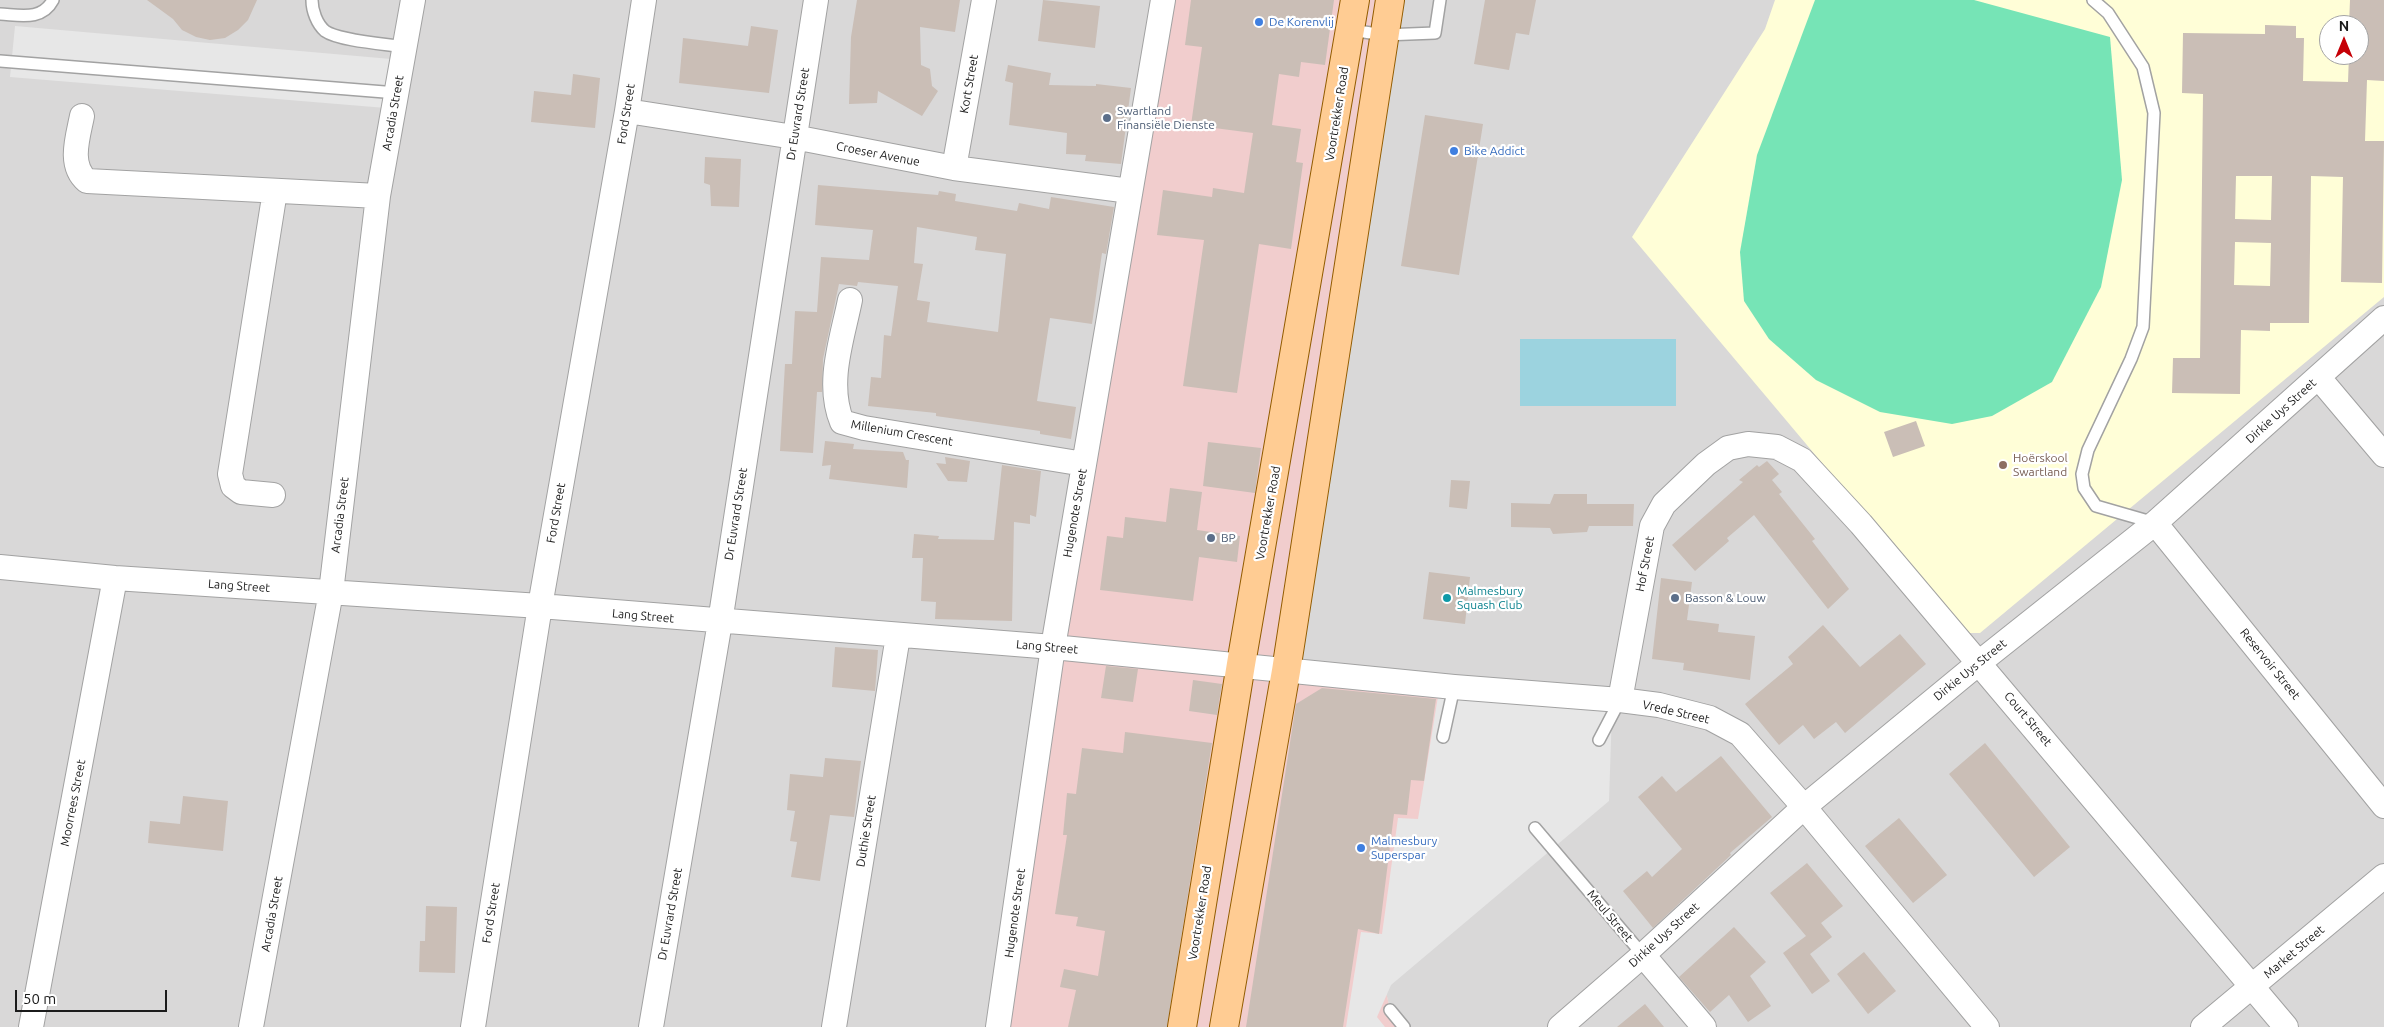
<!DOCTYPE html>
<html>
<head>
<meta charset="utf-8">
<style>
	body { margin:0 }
	#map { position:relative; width:2384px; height:1027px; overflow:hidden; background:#eee8df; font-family:Ubuntu,sans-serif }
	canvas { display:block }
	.north { position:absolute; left:2319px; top:15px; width:50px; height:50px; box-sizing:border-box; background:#fff; border:1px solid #a4a4a4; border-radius:50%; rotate:0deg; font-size:14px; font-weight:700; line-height:20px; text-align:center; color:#1b1b1b }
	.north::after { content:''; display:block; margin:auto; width:18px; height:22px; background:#c60007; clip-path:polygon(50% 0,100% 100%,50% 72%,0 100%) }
	.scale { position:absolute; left:15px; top:990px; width:152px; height:22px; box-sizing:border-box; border:2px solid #1b1b1b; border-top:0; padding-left:6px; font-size:15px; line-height:18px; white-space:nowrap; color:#1b1b1b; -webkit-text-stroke:4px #fff; paint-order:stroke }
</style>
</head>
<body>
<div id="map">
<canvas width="2384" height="1027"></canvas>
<div class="north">N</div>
<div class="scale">50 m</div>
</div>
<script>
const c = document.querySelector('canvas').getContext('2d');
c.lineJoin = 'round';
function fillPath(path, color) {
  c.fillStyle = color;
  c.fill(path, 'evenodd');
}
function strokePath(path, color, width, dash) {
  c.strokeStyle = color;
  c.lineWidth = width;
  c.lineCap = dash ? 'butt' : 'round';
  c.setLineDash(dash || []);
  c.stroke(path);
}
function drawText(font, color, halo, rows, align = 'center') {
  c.font = font + ' Ubuntu,sans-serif';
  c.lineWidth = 4.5;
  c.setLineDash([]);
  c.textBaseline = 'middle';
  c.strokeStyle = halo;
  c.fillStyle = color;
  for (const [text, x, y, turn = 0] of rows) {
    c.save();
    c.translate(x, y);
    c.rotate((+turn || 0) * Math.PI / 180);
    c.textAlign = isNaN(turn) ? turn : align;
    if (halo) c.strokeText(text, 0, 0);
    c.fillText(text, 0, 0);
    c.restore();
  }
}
const residential = new Path2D(`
	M0,0H1163L998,1027H0Z
	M1390,0H2384V1027H1404L1390,1010L1380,965L1286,671ZM2329,25H2359V55H2329Z`);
const commercial = new Path2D(`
	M1163,0H1390L1286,670L1454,687L1380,965L1390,1010L1404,1027H998Z`);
const education = new Path2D(`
	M1775,0H2384V297L1980,633H1965L1632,237L1765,29ZM2329,25H2359V55H2329Z`);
const pitch = new Path2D(`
	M1815,0H1974L2110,37L2122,180L2101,287L2052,382L1992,416L1952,424L1880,412L1816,380L1769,339L1744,301L1740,252L1757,155Z`);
const parking = new Path2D(`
	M15,26L391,59L386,108L10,77Z
	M1440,684L1612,710L1609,801L1391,985L1377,1017L1385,1027H1346L1361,932L1382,934L1398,818L1418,819Z`);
const water = new Path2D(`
	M1520,339H1676V406H1520Z`);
const building = new Path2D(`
	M147,0H257L248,20L238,30L225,38L210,40L196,37L182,30L173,19Z
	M857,0H960L955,32L920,27L921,65L930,69L932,86L938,91L922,116L878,91L877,103L849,104L851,37Z
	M1043,0L1100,6L1095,48L1038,41Z
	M1191,0H1334L1325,65L1301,62L1299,77L1279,74L1272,125L1301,129L1296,162L1303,163L1291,249L1259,244L1237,393L1183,386L1204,240L1157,235L1163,190L1212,197L1213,188L1244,193L1253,133L1191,125L1202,47L1185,45Z
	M1485,0H1536L1529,35L1516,33L1509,70L1474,64Z
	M2350,0H2384V81L2367,80L2365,141H2384L2382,283L2341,282L2343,177L2311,176L2309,323H2270V331L2241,330L2240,394L2172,393L2173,358H2200L2203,94L2182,93L2183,33L2265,34V25L2296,26V38H2304L2303,81L2348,82L2349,55H2359V25H2349ZM2236,176H2272L2271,220L2235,219ZM2235,242L2271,243L2270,286L2234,285Z
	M751,26L778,30L769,93L679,83L683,38L748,46Z
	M1008,65L1051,73L1049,85L1096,86V84L1131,88L1121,164L1085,161L1086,155L1066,154L1067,133L1009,125L1013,83L1005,81Z
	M573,74L600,78L595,128L531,122L534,91L571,95Z
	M1425,115L1483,124L1459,275L1401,266Z
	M705,157L741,159L739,207L711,206L710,185L704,183Z
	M818,185L938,195L939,191L956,194L955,201L1017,211L1019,203L1049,209L1051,197L1114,207L1106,254L1102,253L1092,324L1050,318L1037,401L1076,407L1071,439L1040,434V431L936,416V413L868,406L871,377L881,378L884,335L891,336L898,286L858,282L857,286L839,284L823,359L822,392H817L813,453L780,451L785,364H792L795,311L817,312L821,257L869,260L873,230L815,225ZM917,227L977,237L975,250L1006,254L998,332L927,322L930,302L917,300L923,264L914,263Z
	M1916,421L1925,446L1893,457L1884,432Z
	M825,441L854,444L853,449L903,452L906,460H909L907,488L829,479L831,465L822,466Z
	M1208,442L1261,448L1255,493L1203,486Z
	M945,457L970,461L967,482L948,481L936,463L946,464Z
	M1767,461L1779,474L1772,480L1782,492L1779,494L1815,539L1812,541L1849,589L1828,609L1754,515L1727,538L1729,541L1695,571L1672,545L1743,482L1739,480L1757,465L1759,467Z
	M1002,465L1041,471L1036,517L1030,515V524L1014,522L1012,621L935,619L936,602L921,601L923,558H912L914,534L939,536L938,539L994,540Z
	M1451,480L1470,481L1467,509L1449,507Z
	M1170,488L1202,492L1197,530L1240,536L1237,562L1199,557L1193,601L1100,590L1107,536L1123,538L1125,517L1166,522Z
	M1554,494H1587V504H1634L1633,526H1589L1587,532L1553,534L1550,528L1511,527V503L1550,504Z
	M1429,572L1470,577L1465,624L1423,619Z
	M1661,578L1692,582L1687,620L1719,624L1718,632L1755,636L1750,680L1683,670L1684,663L1652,659Z
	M1823,625L1860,667L1900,634L1926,664L1845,733L1836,722L1814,739L1803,725L1779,745L1745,704L1793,664L1788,657Z
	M835,647L878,650L875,691L832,687Z
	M1106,666L1138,669L1133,702L1101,698Z
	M1193,680L1222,684L1217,715L1189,711Z
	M1322,688L1436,699L1424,781L1411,780L1407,815L1394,814L1379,934L1358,929L1343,1027H1246L1296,704Z
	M1125,732L1212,743L1167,1027H1068L1076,990L1060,987L1064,969L1098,976L1105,931L1076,926L1078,917L1055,914L1067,835H1063L1067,793L1076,794L1082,748L1123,753Z
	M1985,743L2070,847L2034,877L1949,774Z
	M1721,756L1772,817L1730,853L1731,855L1653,928L1623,891L1647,871L1652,877L1682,849L1638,797L1662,776L1676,792Z
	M825,758L861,761L854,817L830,815L820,881L791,877L797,842L790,841L795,811L787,810L790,774L823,777Z
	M183,796L228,801L223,851L148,843L150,821L180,824Z
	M1899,818L1947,875L1913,903L1865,846Z
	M1807,863L1843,906L1821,923L1832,937L1810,954L1830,981L1812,994L1783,953L1806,936L1770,893Z
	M426,906L457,907L455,973L419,972L420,941H425Z
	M1734,927L1766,962L1750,976L1771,1006L1748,1022L1729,995L1710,1012L1679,977Z
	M1864,952L1896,991L1868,1014L1837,974Z
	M1645,1004L1664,1027H1617Z`);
const lane = new Path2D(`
	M312,0C312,11 317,24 325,31C339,41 387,44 405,47
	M2093,0L2108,13L2143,67L2154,113L2143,327L2131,359L2088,450L2082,474L2084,488L2096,506L2155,523
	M0,14C20,15 42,21 53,0
	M1351,30L1384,35L1435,33L1440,0
	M0,61L397,93
	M1443,737L1454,687
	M1599,740L1620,700
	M1535,828L1643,955
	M1390,1010L1404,1027`);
const street = new Path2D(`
	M627,111L794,137L954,168L1130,191
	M82,116C78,137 68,165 87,181L378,196
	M954,168L984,0
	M850,300C842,340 826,383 842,422L864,428L1084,464
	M2319,378L2384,455
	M273,495L241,492L233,486L230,474L275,191
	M2155,523L2384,806
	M0,567L115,578L540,606L1053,647L1454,687L1620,700L1659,705L1710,718L1740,734L1804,807L1987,1027
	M1620,700L1652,526L1664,504L1706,464L1728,448L1748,444L1777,447L1802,460L1861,524L2286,1027
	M1643,955L1704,1027
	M31,1027L115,578
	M251,1027L331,592L378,196L413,0
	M473,1027L540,606L627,111L644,0
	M651,1027L720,622L816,0
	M834,1027L898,636
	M998,1027L1053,647L1163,0
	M1560,1027L1643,955L1804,807L1980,662L2155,523L2384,318
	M2203,1027L2384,876`);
const primary = new Path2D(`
	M1182,1027L1241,664L1355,0
	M1224,1027L1286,671L1390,0`);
const markers = [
	[1259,22,5,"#3f7fe0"],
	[1107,118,5,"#5c6f8a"],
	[1454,151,5,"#3f7fe0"],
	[2003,465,5,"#8d6e63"],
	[1211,538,5,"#5c6f8a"],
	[1447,598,5,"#0f9aa8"],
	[1675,598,5,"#5c6f8a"],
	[1361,848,5,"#3f7fe0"]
];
const shopNames = [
	["De Korenvlij",1269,22],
	["Bike Addict",1464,151],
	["Malmesbury",1371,841],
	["Superspar",1371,855]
];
const streetNames = [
	["Kort Street",969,84,-80],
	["Arcadia Street",393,113,-80],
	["Ford Street",626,114,-81],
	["Dr Euvrard Street",798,114,-81],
	["Voortrekker Road",1337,114,-81],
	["Croeser Avenue",878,154,11],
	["Dirkie Uys Street",2281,411,-42],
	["Millenium Crescent",902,433,10],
	["Ford Street",556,513,-80],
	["Hugenote Street",1075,513,-80],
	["Voortrekker Road",1268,513,-80],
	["Dr Euvrard Street",736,514,-81],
	["Arcadia Street",340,515,-83],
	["Hof Street",1645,564,-79],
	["Lang Street",239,586,4],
	["Lang Street",643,616,5],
	["Lang Street",1047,647,5],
	["Reservoir Street",2270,664,51],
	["Dirkie Uys Street",1970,670,-39],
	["Vrede Street",1676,712,13],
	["Court Street",2028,719,50],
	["Moorrees Street",73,803,-79],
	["Duthie Street",866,831,-81],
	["Ford Street",491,913,-81],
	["Hugenote Street",1015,913,-82],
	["Voortrekker Road",1200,913,-81],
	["Arcadia Street",272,914,-80],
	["Dr Euvrard Street",670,914,-80],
	["Meul Street",1610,916,50],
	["Dirkie Uys Street",1664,935,-42],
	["Market Street",2294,952,-40]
];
const serviceNames = [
	["Swartland",1117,111],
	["Finansiële Dienste",1117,125],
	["BP",1221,538],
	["Basson & Louw",1685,598]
];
const educationNames = [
	["Hoërskool",2013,458],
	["Swartland",2013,472]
];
const cultureNames = [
	["Malmesbury",1457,591],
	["Squash Club",1457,605]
];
fillPath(residential, '#d9d8d8');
fillPath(commercial, '#f1cdcd');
fillPath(education, '#fffed7');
fillPath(pitch, '#76e4b6');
fillPath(parking, '#e7e7e7');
fillPath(water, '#9cd3df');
fillPath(building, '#cabeb6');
strokePath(lane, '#a2a2a2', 14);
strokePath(street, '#a2a2a2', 26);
strokePath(primary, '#925c00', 30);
strokePath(lane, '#fff', 11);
strokePath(street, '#fff', 24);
strokePath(primary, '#ffcc93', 28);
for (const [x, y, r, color] of markers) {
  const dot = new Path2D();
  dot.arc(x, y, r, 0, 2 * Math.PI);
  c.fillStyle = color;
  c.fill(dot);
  strokePath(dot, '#fff', 2);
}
drawText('12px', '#366cbe', '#fff', shopNames, 'left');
drawText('12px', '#1b1b1b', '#fff', streetNames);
drawText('12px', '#4e5e75', '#fff', serviceNames, 'left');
drawText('12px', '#785e54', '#fff', educationNames, 'left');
drawText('12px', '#0d838f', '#fff', cultureNames, 'left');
</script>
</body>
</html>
